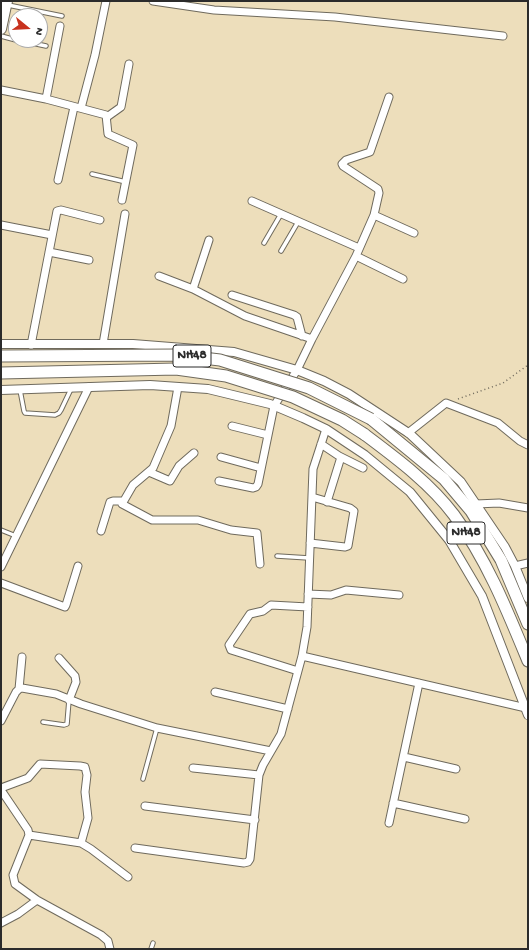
<!DOCTYPE html>
<html>
<head>
<meta charset="utf-8">
<style>
	body { margin:0 }
	#map { position:relative; width:529px; height:950px; overflow:hidden; background:#eddebb; font-family:"Gochi Hand",sans-serif }
	canvas { display:block }
	.frame { position:absolute; inset:0; border:2px solid #2b2b2b; pointer-events:none }
	.north { position:absolute; left:8px; top:8px; width:40px; height:40px; box-sizing:border-box; background:#fff; border:1px solid #aaa; border-radius:50%; rotate:108deg; font-size:11px; font-weight:700; line-height:16px; text-align:center; color:#2b2b2b }
	.north::after { content:''; display:block; margin:auto; width:14px; height:18px; background:#c8321e; clip-path:polygon(50% 0,100% 100%,50% 72%,0 100%) }
</style>
</head>
<body>
<div id="map">
<canvas width="529" height="950"></canvas>
<div class="frame"></div>
<div class="north">N</div>
</div>
<script>
const c = document.querySelector('canvas').getContext('2d');
c.lineJoin = 'round';
function strokePath(path, color, width, dash) {
  c.strokeStyle = color;
  c.lineWidth = width;
  c.lineCap = dash ? 'butt' : 'round';
  c.setLineDash(dash || []);
  c.stroke(path);
}
function drawText(font, color, halo, rows, align = 'center') {
  c.font = font + ' "Gochi Hand",sans-serif';
  c.lineWidth = 3.5;
  c.setLineDash([]);
  c.textBaseline = 'middle';
  c.strokeStyle = halo;
  c.fillStyle = color;
  for (const [text, x, y, turn = 0] of rows) {
    c.save();
    c.translate(x, y);
    c.rotate((+turn || 0) * Math.PI / 180);
    c.textAlign = isNaN(turn) ? turn : align;
    if (halo) c.strokeText(text, 0, 0);
    c.fillText(text, 0, 0);
    c.restore();
  }
}
const path = new Path2D(`
	M458,399L503,383L528,365`);
const service = new Path2D(`
	M8,5L62,16
	M1,36L16,40
	M18,40L46,46
	M92,174L126,182
	M264,243L281,214
	M281,251L298,222
	M20,390L24,411L25,413L55,415L59,413L61,410L71,389
	M1,530L16,536
	M277,556L309,558
	M43,722L64,725L67,724L69,700
	M143,779L157,728
	M151,949L153,943`);
const minor = new Path2D(`
	M153,1L214,10L335,17L503,36
	M1,90L46,99L106,115L108,134L133,145L122,200
	M46,99L60,26
	M81,108L95,55L106,1
	M107,117L121,107L129,64
	M58,180L74,107
	M252,201L359,248
	M374,215L414,233
	M1,225L52,235
	M49,252L89,260
	M356,256L403,279
	M159,276L193,289L245,316L312,339
	M193,289L209,240
	M232,295L294,315L297,317L302,336
	M103,344L125,214
	M31,345L57,211L61,210L100,220
	M178,387L171,426L153,468L133,485L122,504L152,520H198L231,530L257,533L260,564
	M232,426L268,435
	M408,433L446,403L498,423L520,441L528,445
	M321,444L339,456L363,468
	M221,457L261,468
	M149,472L170,481L179,466L194,453
	M219,481L253,488L256,487L258,484L274,406L297,370L312,339L356,256L374,215L379,193L378,189L343,166L342,164L346,160L370,152L389,97
	M327,502L341,457
	M476,504L499,503L528,508
	M101,531L110,502L113,501H123
	M310,543L345,547L348,546L354,511L350,508L312,497
	M515,566L528,563
	M1,567L89,387
	M1,583L65,607L66,605L78,566
	M308,594L331,595L346,590L399,595
	M302,656L526,708
	M59,658L75,676L76,682L69,700
	M298,671L231,650L229,645L250,614L263,611L271,605L308,607
	M19,689L22,657
	M215,692L288,709
	M1,721L16,692L19,689L22,688L56,694L81,704L157,728L271,751
	M404,757L456,769
	M193,768L259,775
	M1,788L28,778L40,764L80,766L85,767L87,775L85,792L88,818L81,843
	M1,790L28,830L29,835L13,875L15,884L37,900L101,935L108,941L110,949
	M393,803L465,819
	M145,806L255,820
	M389,823L419,683
	M29,835L81,843L91,849L128,877
	M135,848L244,863L248,862L250,859L259,775L263,765L281,734L302,656L307,627L313,469L326,429
	M1,923L18,914L37,900`);
const tertiary = new Path2D(`
	M1,344H133L234,352L297,370L324,381L349,394L410,434L461,482L505,547L515,566L528,598
	M1,390L150,385L208,389L270,404L303,418L326,429L365,455L410,492L449,540L482,596L528,715`);
const primary = new Path2D(`
	M1,29L7,1`);
const trunk = new Path2D(`
	M371,419L444,479L471,511L501,560L528,624
	M364,434C396,458 430,483 454,515C487,560 507,610 528,661`);
const trunkBridge = new Path2D(`
	M1,356L178,355L220,360L309,388L371,419
	M1,373L176,369L226,376L293,397L342,420L364,434`);
const shields = [
	[192,356,38],
	[466,533,38]
];
const shieldNames = [
	["NH48",192,356],
	["NH48",466,533]
];
strokePath(service, '#6f6a5d', 5.5);
strokePath(minor, '#6f6a5d', 9);
strokePath(tertiary, '#6f6a5d', 10);
strokePath(primary, '#6f6a5d', 12);
strokePath(trunk, '#6f6a5d', 13);
strokePath(path, '#6f6a5d', 1.5, [1, 3]);
strokePath(service, '#fff', 3.5);
strokePath(minor, '#fff', 7);
strokePath(tertiary, '#fff', 8);
strokePath(primary, '#fff', 10);
strokePath(trunk, '#fff', 11);
strokePath(trunkBridge, '#6f6a5d', 13, []);
strokePath(trunkBridge, '#fff', 11);
for (const [x, y, w] of shields) {
  const box = new Path2D();
  box.roundRect(x - w / 2, y - 11, w, 22, 3);
  c.fillStyle = '#fff';
  c.fill(box);
  strokePath(box, '#2b2b2b', 1);
}
drawText('bold 13px', '#2b2b2b', null, shieldNames);
</script>
</body>
</html>
